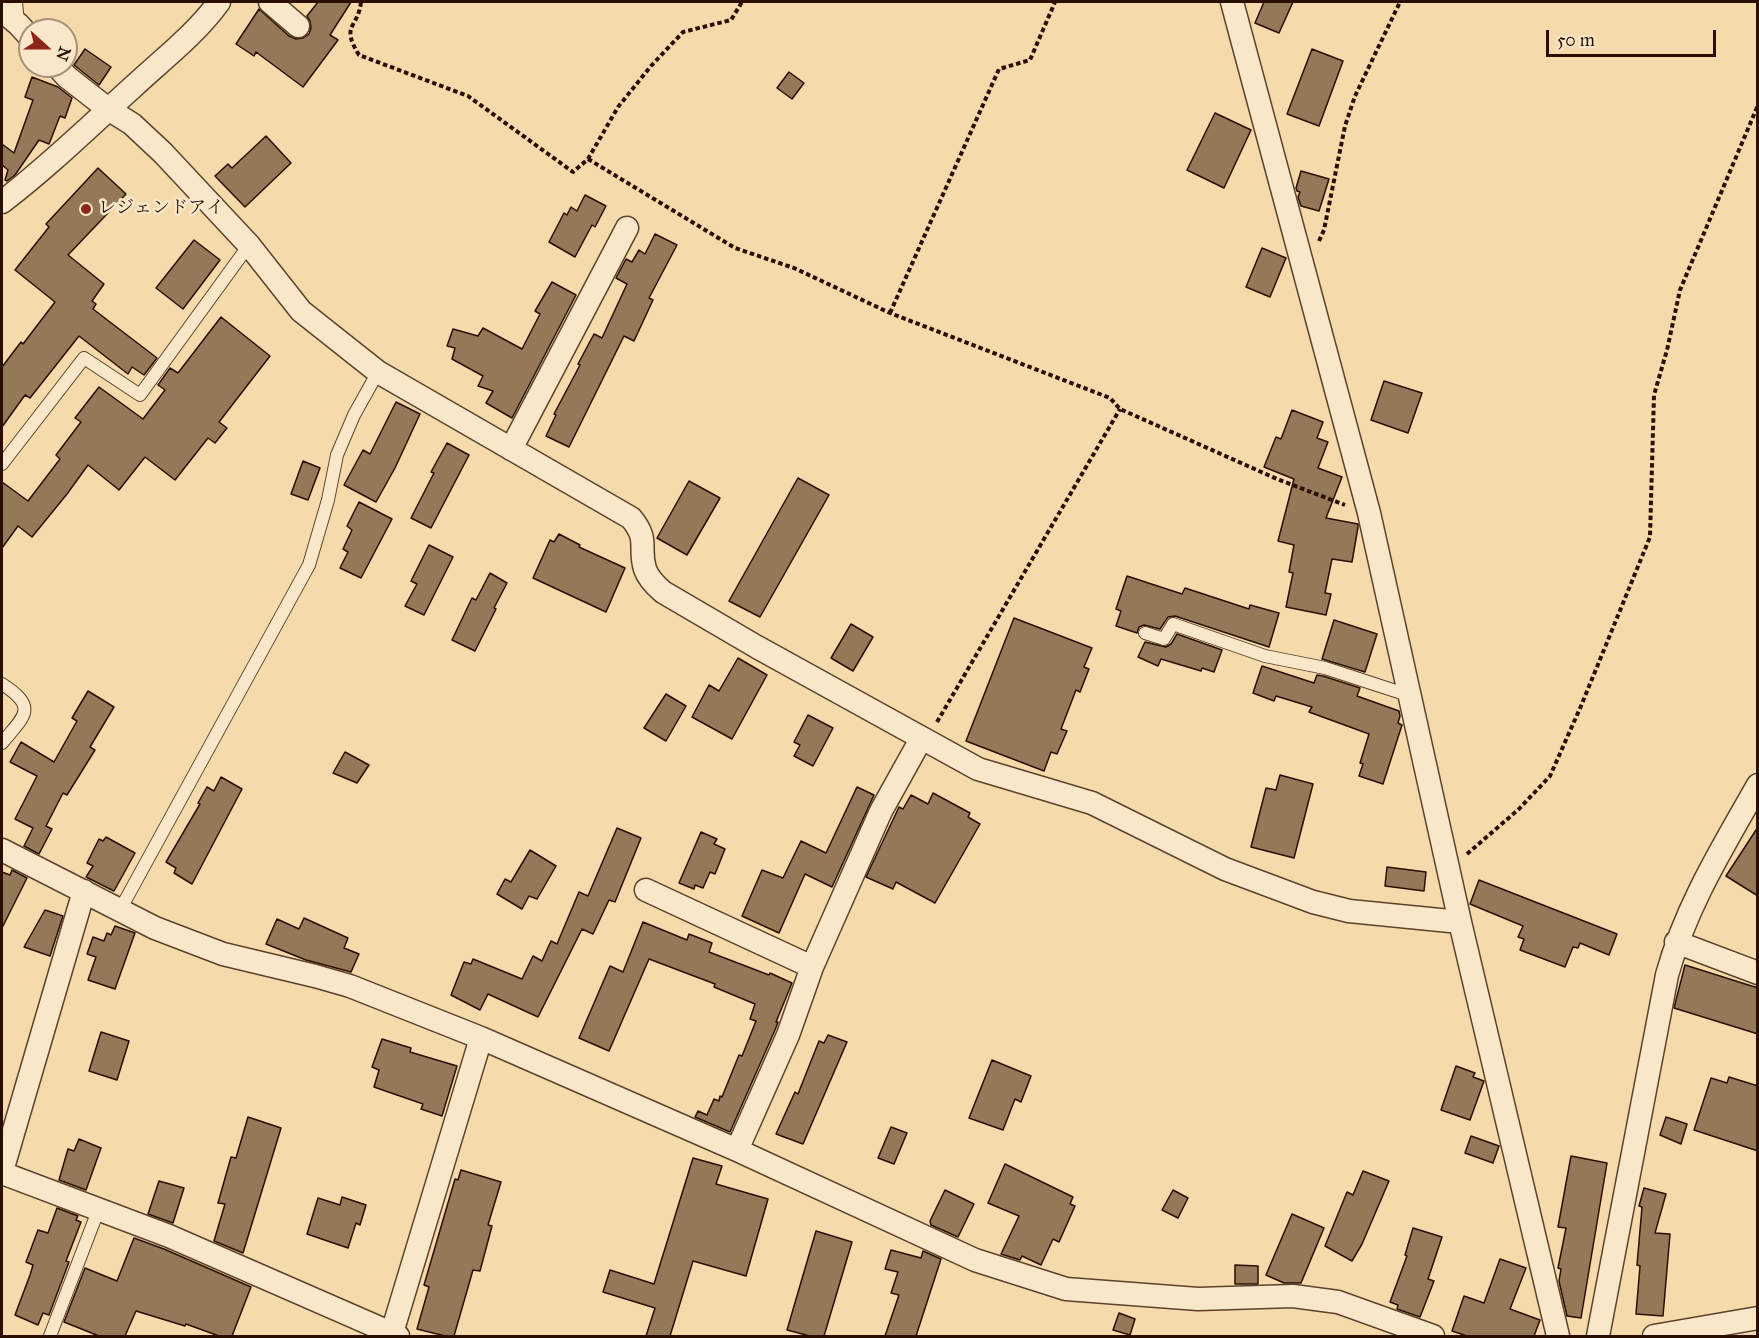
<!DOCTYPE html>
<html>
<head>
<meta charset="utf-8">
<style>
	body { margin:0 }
	#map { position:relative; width:1759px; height:1338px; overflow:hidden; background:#f5daab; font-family:"IM FELL Great Primer",serif }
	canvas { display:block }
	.frame { position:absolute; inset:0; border:3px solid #2a0f00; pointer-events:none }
	.north { position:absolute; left:18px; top:18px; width:60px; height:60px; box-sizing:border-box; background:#f8e7c8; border:2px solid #a69178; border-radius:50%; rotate:111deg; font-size:16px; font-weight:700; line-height:24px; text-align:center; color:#2a0f00 }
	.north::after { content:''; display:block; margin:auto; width:21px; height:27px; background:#8f2418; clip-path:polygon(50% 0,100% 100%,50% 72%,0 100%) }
	.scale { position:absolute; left:1546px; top:30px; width:170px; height:27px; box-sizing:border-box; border:3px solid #2a0f00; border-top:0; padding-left:8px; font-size:18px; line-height:21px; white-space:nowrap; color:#2a0f00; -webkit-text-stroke:4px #f8e7c8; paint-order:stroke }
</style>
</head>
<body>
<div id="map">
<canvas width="1759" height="1338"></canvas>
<div class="frame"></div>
<div class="north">N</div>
<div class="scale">50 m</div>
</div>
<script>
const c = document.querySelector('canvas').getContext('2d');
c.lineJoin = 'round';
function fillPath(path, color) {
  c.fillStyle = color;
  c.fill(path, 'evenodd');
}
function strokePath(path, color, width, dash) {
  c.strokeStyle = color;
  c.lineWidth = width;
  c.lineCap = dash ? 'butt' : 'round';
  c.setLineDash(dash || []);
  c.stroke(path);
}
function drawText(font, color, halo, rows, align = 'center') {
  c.font = font + ' "IM FELL Great Primer","Noto Serif JP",serif';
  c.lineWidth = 5;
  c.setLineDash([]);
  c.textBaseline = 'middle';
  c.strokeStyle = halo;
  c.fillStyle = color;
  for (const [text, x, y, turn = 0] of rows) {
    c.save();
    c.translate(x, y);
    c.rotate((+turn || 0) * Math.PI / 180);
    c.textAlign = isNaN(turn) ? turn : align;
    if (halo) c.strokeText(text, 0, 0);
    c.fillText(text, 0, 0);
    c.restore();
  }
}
const building = new Path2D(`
	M318,2H351L330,35L338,40L303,87L256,52L254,56L236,44L259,9L289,36L296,39L303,38L309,34L311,28L310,21L307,16Z
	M1264,2H1293L1279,33L1255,23Z
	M85,49L111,67L99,85L74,65Z
	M1312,49L1343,61L1319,126L1287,114Z
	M789,72L804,83L792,99L777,88Z
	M32,77L58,87L72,98L65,118L60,116L49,144L39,140L15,175L7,181L5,180L8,170L2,165V144L14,153L33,100L25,97Z
	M1215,113L1251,130L1224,188L1187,170Z
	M266,136L291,163L245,207L215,176L228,164L232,168Z
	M98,168L126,194L68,255L104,284L92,301L96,304L93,309L157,358L144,375L132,367L128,374L79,336L30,398L25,395L2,427V367L21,342L23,344L55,302L15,270L49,227L46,224Z
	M1301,171L1329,179L1319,211L1301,206L1298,197L1300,192L1297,191L1296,188Z
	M585,195L606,206L595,227L592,225L575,257L549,242L564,213L567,215L571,207L577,211Z
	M655,234L677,245L649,298L653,300L634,341L624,336L569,447L546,436L556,415L554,414L580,365L578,364L594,334L602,338L627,284L616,278L626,259L632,262L639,250L645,254Z
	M194,240L220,260L183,309L156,288Z
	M1262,248L1286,258L1270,297L1246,287Z
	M552,282L576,295L512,418L486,403L493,391L478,386L483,376L452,359L455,348L447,346L453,329L478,336L483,328L522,349L540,314L535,311Z
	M221,317L270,356L219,422L227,428L215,443L208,438L175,480L145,457L119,490L88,465L67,494L32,537L18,526L2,548V482L28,501L60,459L56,455L81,422L75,418L99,387L143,419L165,390L158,385L170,368L178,373Z
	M1384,381L1422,393L1408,433L1371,420Z
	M396,402L420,414L395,468L376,502L344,485L363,450L370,454Z
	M1292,410L1323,422L1317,438L1328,442L1318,468L1342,477L1326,518L1358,524V527L1352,562L1332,559L1325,593L1331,594L1326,615L1286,607L1293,573L1289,572L1294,545L1278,541L1294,479L1264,467L1276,437L1281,439Z
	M447,443L469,455L431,528L411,518L434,473L431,472Z
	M303,461L320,468L308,500L291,494Z
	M798,478L829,495L760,617L729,601Z
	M689,481L720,498L687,555L657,538Z
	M359,502L392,519L361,578L340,568L348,552L343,549L352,530L347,526Z
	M559,534L580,545L579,547L625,568L606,612L533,578L550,540L554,542Z
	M429,545L453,557L424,615L405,606L417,584L411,581Z
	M490,573L507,583L494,608L496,609L475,651L452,640L472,598L476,600Z
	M1127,576L1182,594L1185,588L1249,609L1250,605L1279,613L1269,647L1175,616L1168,617L1160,629L1144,625L1139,627L1137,633L1116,626L1121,611L1116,609Z
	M1014,618L1092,648L1084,667L1089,669L1080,692L1076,690L1061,729L1067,731L1057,754L1051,752L1044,771L966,741Z
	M1334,620L1377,634L1365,672L1322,659Z
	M851,624L873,637L853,671L831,658Z
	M1177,634L1222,650L1214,672L1202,668L1201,671L1161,659L1158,666L1138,657L1145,642L1166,647L1171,644Z
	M738,658L767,675L732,739L692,717L709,685L719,691Z
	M1262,666L1314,683L1317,675L1323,676L1360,688L1357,696L1399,711L1400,716L1398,723L1402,725L1383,784L1359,776L1363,764L1360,763L1369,734L1309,712L1312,707L1276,696L1274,701L1253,693Z
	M88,691L114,707L90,747L95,750L67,795L63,793L46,826L52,829L39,854L24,846L33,828L15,819L37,776L10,762L21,742L54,762L77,721L72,718Z
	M666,694L686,706L666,741L644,728Z
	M808,715L833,728L813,766L794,756L800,745L794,742Z
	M345,752L369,765L357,783L333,773Z
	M1280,775L1313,784L1294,858L1251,847L1266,788L1276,790Z
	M221,777L242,789L192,884L174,873L176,868L166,862L200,804L198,803L207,787L214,791Z
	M857,787L874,795L832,887L805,874L779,933L742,916L762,870L783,878L801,841L826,853Z
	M933,793L970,813L968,817L980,824L935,903L896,882L893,889L866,877L899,807L903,809L911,795L928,804Z
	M1758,827V896L1726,876Z
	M617,828L641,838L615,902L609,900L593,934L582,929L538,1017L488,994L480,1010L451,995L464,962L471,964L473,959L522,979L533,956L542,961L551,941L557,944L579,892L588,896Z
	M701,832L717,839L714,844L725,849L715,874L710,872L703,888L695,885L694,889L679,883Z
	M106,837L135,853L114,891L86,877L93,866L87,863L99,839L103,841Z
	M530,850L556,866L537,899L529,896L522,909L497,894L505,879L511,882Z
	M1387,867L1426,872L1424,891L1385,886Z
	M12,870L27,878L2,928V872L10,875Z
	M1479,880L1617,934L1609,955L1580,943L1578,948L1573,947L1565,967L1520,950L1524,939L1518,937L1523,926L1470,904Z
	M45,910L63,916L50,956L24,947Z
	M304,918L348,938L344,948L359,954L351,972L306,960L266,944L277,919L299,929Z
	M643,922L687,940L689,934L712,943L709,952L769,975L770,973L792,983L776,1022H778L775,1030L730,1132L695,1117L698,1111L707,1115L714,1099L719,1101L720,1096L722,1097L739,1055L742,1056L756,1021L750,1019L755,1004L714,987L715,984L649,959L609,1051L579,1038L610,966L623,972Z
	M115,926L135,933L115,989L88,980L96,957L87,954L93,937L104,941L107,933L111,935Z
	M1685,965L1758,988V1034L1674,1008Z
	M101,1032L129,1041L117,1080L89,1071Z
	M828,1035L847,1042L803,1144L776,1134L795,1092L798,1094L819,1041L824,1043Z
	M382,1039L411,1048L410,1052L457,1066L442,1116L421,1109L423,1104L374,1087L379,1070L372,1067Z
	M992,1060L1031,1076L1021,1102L1015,1099L1003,1130L969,1118Z
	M1456,1066L1475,1073L1473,1077L1484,1081L1470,1120L1441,1110Z
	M1729,1077L1758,1086V1151L1694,1130L1711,1078L1727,1083Z
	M248,1117L281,1128L243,1253L214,1241L225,1204L218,1203L231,1157L236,1158Z
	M1666,1117L1687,1124L1681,1144L1660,1135Z
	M891,1127L907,1133L894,1164L878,1158Z
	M1471,1136L1499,1146L1493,1163L1465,1153Z
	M79,1139L101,1148L86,1190L59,1180L68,1149L74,1151Z
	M1571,1156L1607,1163L1581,1318L1567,1316L1559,1281L1561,1269L1558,1268L1566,1228L1558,1227Z
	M693,1158L722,1166L716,1184L768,1199L746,1276L693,1261L670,1336H646L655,1308L603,1292L610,1270L654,1284Z
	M1005,1164L1073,1197L1070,1204L1075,1206L1059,1242L1053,1239L1041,1265L1022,1256L1020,1260L1001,1254L1019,1216L988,1203Z
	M461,1170L501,1182L488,1225L492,1226L480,1271L473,1270L454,1336H445L417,1329L429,1287L424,1285L455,1179L458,1180Z
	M1363,1171L1389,1181L1362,1244L1352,1261L1325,1246L1347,1192L1353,1195Z
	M159,1181L184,1188L173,1223L148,1214Z
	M1644,1188L1666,1194L1655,1233L1670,1234L1663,1316L1636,1314L1640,1266L1637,1265L1642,1207L1639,1206Z
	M945,1190L974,1204L958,1237L931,1225L930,1221Z
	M1173,1190L1188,1198L1178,1218L1162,1210Z
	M342,1197L366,1205L360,1225L356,1223L348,1248L307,1234L318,1198L340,1205Z
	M57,1208L78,1216L76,1220L81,1222L66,1261L69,1262L49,1315L43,1313L38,1325L15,1315L30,1275L33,1265L26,1262L38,1230L48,1233Z
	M1292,1214L1324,1228L1301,1283H1284L1266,1275Z
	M1413,1228L1442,1237L1428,1279L1434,1281L1420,1317L1397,1309L1398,1305L1390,1302L1407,1256L1405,1255Z
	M816,1231L852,1242L824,1336H810L787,1330Z
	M134,1238L164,1249L251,1287L232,1336H219L186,1324L185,1326L136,1311L125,1336H99L64,1322L85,1268L117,1281Z
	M891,1250L921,1258L923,1251L941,1259L916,1336H885L899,1295L891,1293L898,1272L885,1269Z
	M1500,1259L1526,1268L1510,1309L1540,1320L1534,1336H1467L1452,1331L1464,1296L1484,1303Z
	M1235,1265L1258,1266V1284H1235Z
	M1119,1313L1135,1319L1130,1335L1113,1330Z`);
const path = new Path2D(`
	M361,2C358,29 340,24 359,55L468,96L573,172L588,159L618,107L651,66L683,32L731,20L742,2
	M588,159L735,248L794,268L890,313L1110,398L1120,409L1277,479L1345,505
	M1319,241L1324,230L1345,126L1355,96L1400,2
	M890,313L999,69L1030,60L1055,2
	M937,722L1120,409
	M1467,854L1519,809L1550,776L1581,706L1650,537L1654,395L1667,350L1680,290L1758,105`);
const lane = new Path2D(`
	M16,2L18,24
	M2,464L84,358L140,395L249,245
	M1145,633L1164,639L1173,624L1265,656L1325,668L1411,696
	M2,684C39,708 24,716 2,743
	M120,910L309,565L328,500L337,455L354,415L378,372
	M50,1336L98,1211`);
const street = new Path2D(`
	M270,2L298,26
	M1232,2L1369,513L1460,922L1558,1336
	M2,11L18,24L30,37
	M57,66L67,77L108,109L132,124L163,153L249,245L301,311L378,372L631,518C650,541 638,546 645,569C648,578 656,586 663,592L757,647L978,769L1092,803L1225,869L1313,902L1349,911L1460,922
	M2,202C48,167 91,125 134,86C163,59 196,34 219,2
	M511,449L627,228
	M2,850L155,928L223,954L315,976L350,986L481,1038L737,1150L975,1260L1066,1289L1198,1299L1293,1296L1338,1302L1433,1336
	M646,890L812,967
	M1676,942L1758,973
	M737,1150L788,1035L812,967L881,811L921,739
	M2,1171L84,891
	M2,1173L169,1236L398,1336
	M391,1336L481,1038
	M1598,1336L1667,975C1686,906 1723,847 1758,785
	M1654,1336L1758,1318`);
const markers = [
	[86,209,6,"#8f2418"]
];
const poiNames = [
	["レジェンドアイ",98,209]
];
fillPath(building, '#947959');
strokePath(building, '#2a0f00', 1.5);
strokePath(lane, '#5d422b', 14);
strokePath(street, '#5d422b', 25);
strokePath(path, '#2a0f00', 4, [4.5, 3]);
strokePath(lane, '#f8e7c8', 12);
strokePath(street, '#f8e7c8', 22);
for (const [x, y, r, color] of markers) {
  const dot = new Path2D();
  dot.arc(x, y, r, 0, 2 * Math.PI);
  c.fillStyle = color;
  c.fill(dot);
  strokePath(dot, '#f8e7c8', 2);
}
drawText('18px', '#2a0f00', '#f8e7c8', poiNames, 'left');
</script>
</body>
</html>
